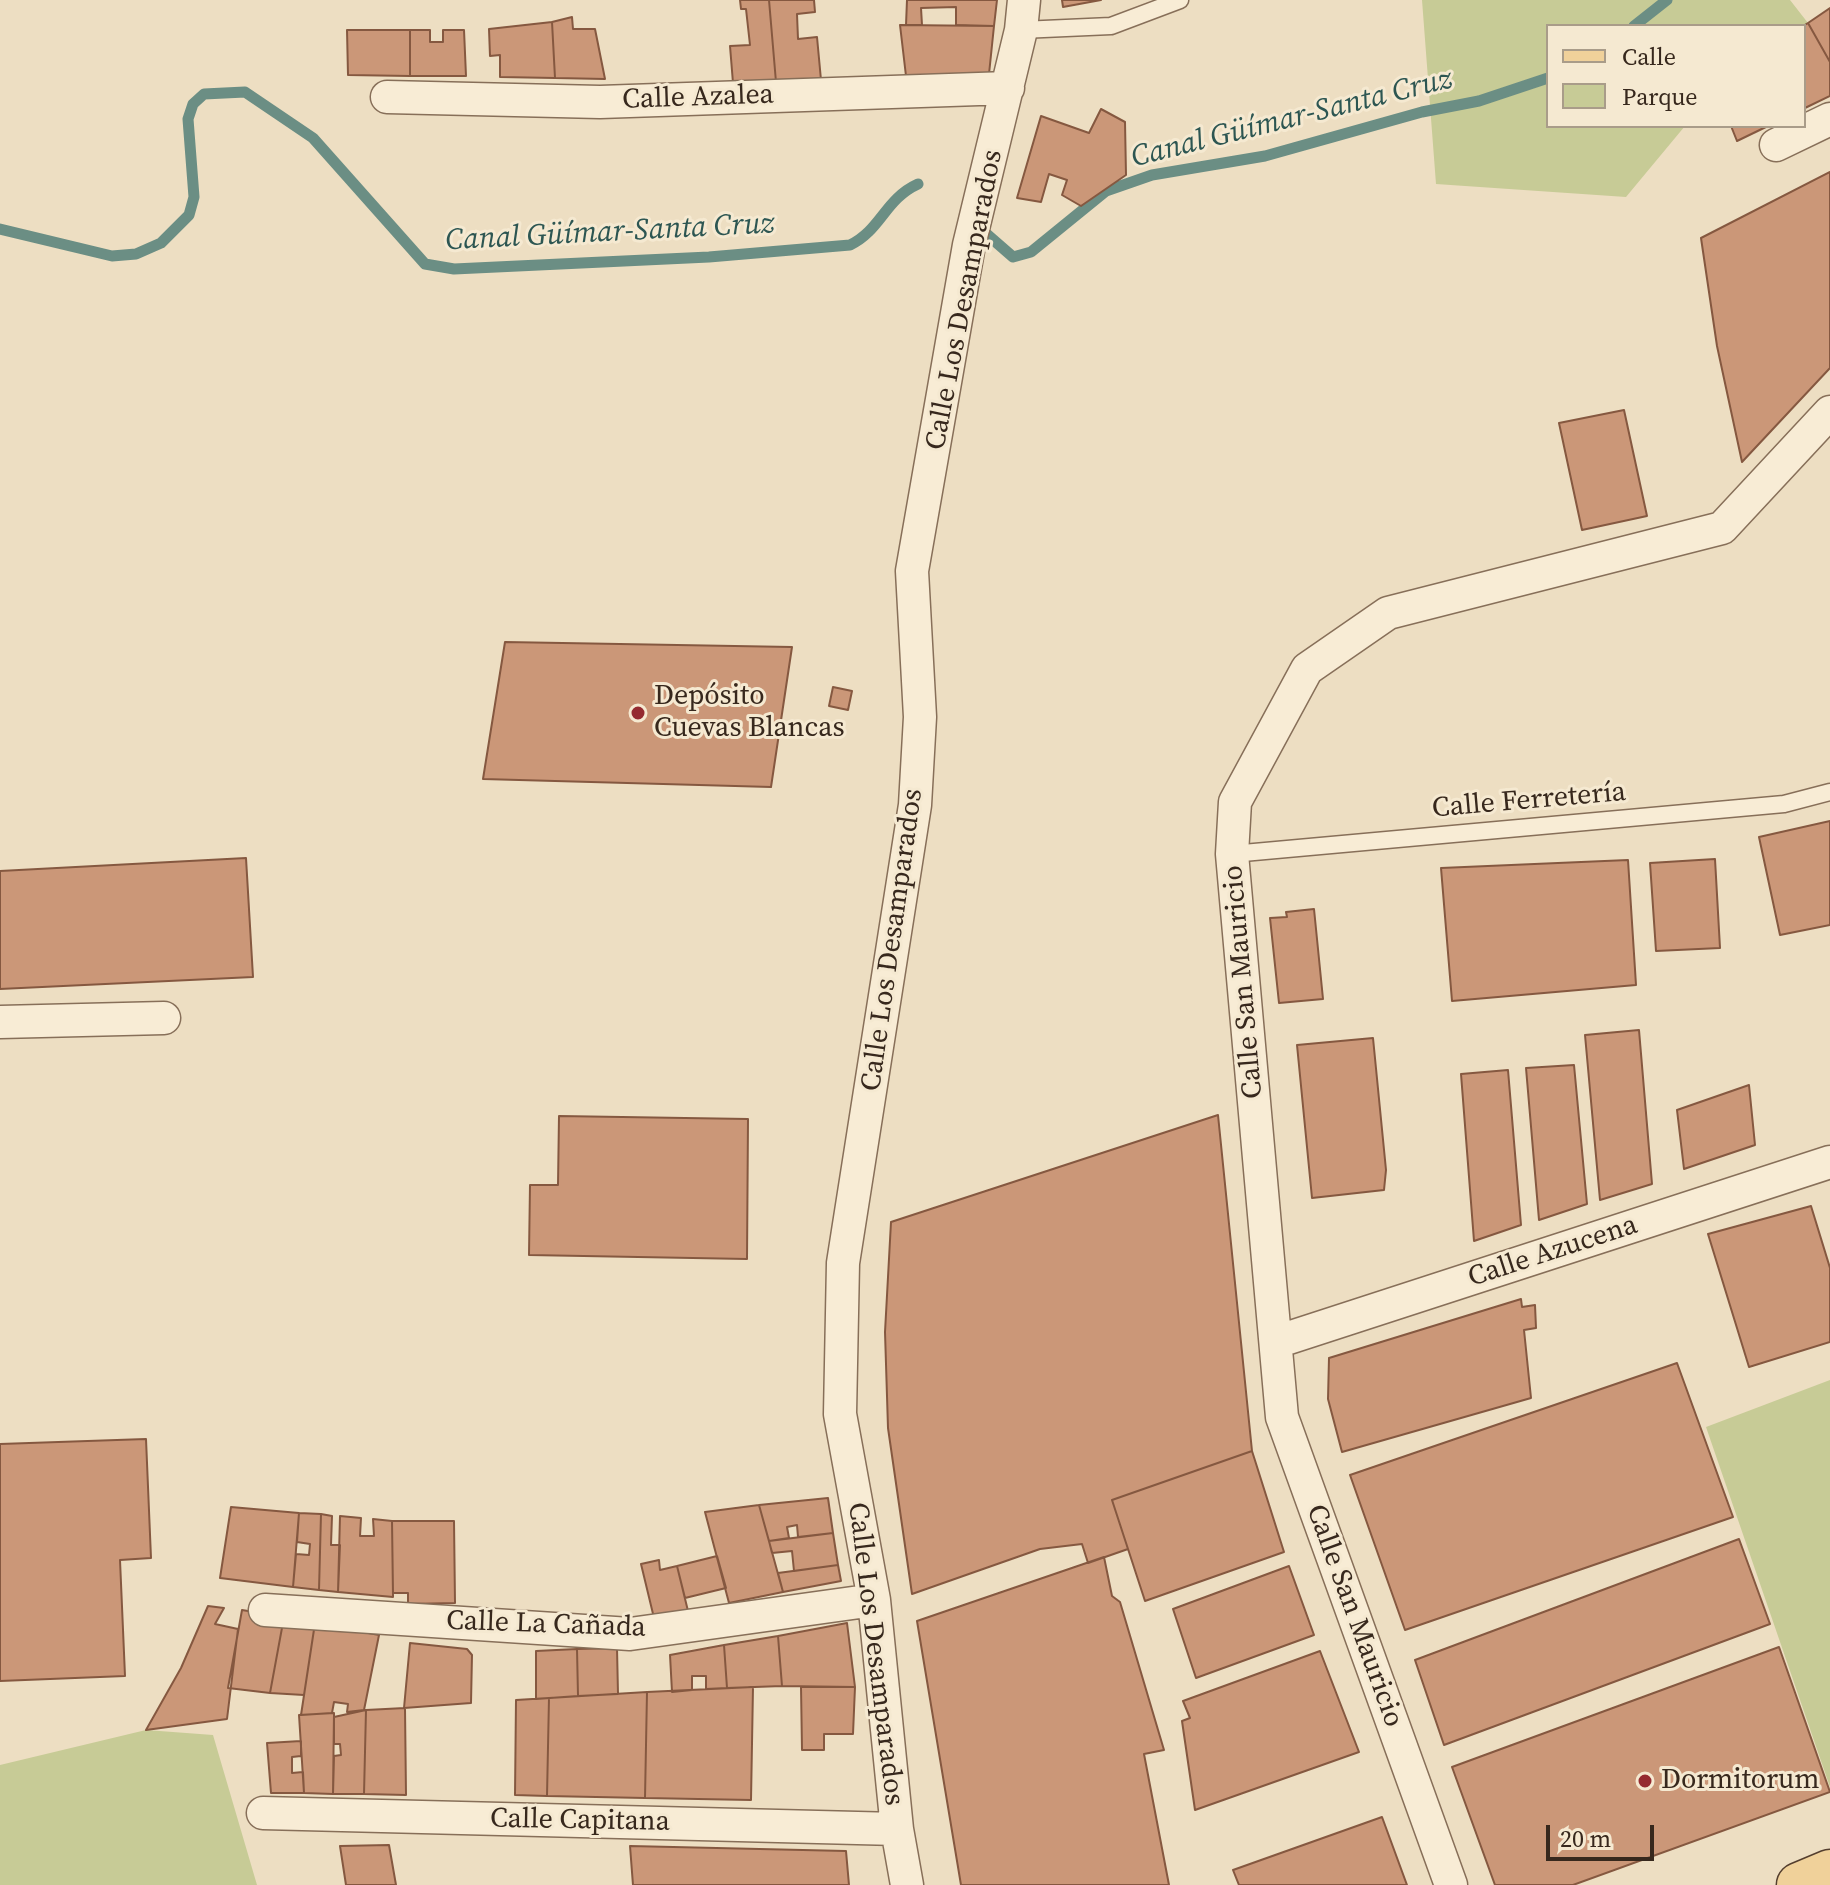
<!DOCTYPE html>
<html>
<head>
<meta charset="utf-8">
<style>
	body { margin:0 }
	#map { position:relative; width:1830px; height:1885px; overflow:hidden; background:#eddec2; font-family:"Source Serif 4",serif }
	canvas { display:block }
	.legend { position:absolute; left:1546px; top:24px; width:260px; height:104px; box-sizing:border-box; background:#f5e9d1; border:2px solid #a99c89; margin:0; padding:10px 14px; list-style:none; font-size:24px; color:#37281d }
	.legend li { display:flex; align-items:center; gap:16px; height:40px }
	.legend b { width:40px; border:2px solid #a99c89 }
	.scale { position:absolute; left:1546px; top:1825px; width:108px; height:36px; box-sizing:border-box; border:4px solid #37281d; border-top:0; padding-left:10px; font-size:24px; line-height:28px; white-space:nowrap; color:#37281d; -webkit-text-stroke:6px #f5e9d1; paint-order:stroke }
</style>
</head>
<body>
<div id="map">
<canvas width="1830" height="1885"></canvas>
<ul class="legend">
<li><b style="height:10px;background:#f0d19a"></b>Calle</li>
<li><b style="height:22px;background:#c7cb96"></b>Parque</li>
</ul>
<div class="scale">20 m</div>
</div>
<script>
const c = document.querySelector('canvas').getContext('2d');
c.lineJoin = 'round';
function fillPath(path, color) {
  c.fillStyle = color;
  c.fill(path, 'evenodd');
}
function strokePath(path, color, width, dash) {
  c.strokeStyle = color;
  c.lineWidth = width;
  c.lineCap = dash ? 'butt' : 'round';
  c.setLineDash(dash || []);
  c.stroke(path);
}
function drawText(font, color, halo, rows, align = 'center') {
  c.font = font + ' "Source Serif 4",serif';
  c.lineWidth = 6;
  c.setLineDash([]);
  c.textBaseline = 'middle';
  c.strokeStyle = halo;
  c.fillStyle = color;
  for (const [text, x, y, turn = 0] of rows) {
    c.save();
    c.translate(x, y);
    c.rotate((+turn || 0) * Math.PI / 180);
    c.textAlign = isNaN(turn) ? turn : align;
    if (halo) c.strokeText(text, 0, 0);
    c.fillText(text, 0, 0);
    c.restore();
  }
}
const green = new Path2D(`
	M1422,0H1790L1808,23L1804,26H1548V126H1685L1626,197L1436,184Z
	M1830,1380V1787L1706,1427Z
	M146,1730L213,1735L257,1885H0V1765Z`);
const stream = new Path2D(`
	M1634,26L1667,0
	M0,229L112,256L136,254L161,243L189,215L194,197L188,119L193,104L204,94L245,92L313,138L425,264L454,269L709,257L850,245C881,230 885,199 918,184
	M982,230L1013,257L1031,252L1106,191L1152,175L1265,156L1422,112L1479,101L1548,78`);
const building = new Path2D(`
	M740,0H769L776,82L733,83L730,46L750,45L746,9H741Z
	M769,0H814L815,12L797,14L798,39L817,37L821,80L776,82Z
	M907,0H997L994,26L956,25V7L921,8L922,25H906Z
	M1062,0H1101L1063,7Z
	M1830,8V62L1808,23Z
	M572,17L573,29H595L605,79L555,78L552,22Z
	M552,22L555,78L500,77V55L490,56L489,29Z
	M1808,23L1830,62V96L1805,108L1803,26Z
	M900,25L994,26L989,74L906,76Z
	M347,30H410V76L348,75Z
	M410,30H430V42H443V30H464L466,76H410Z
	M1101,109L1125,122L1126,175L1081,206L1062,195L1067,180L1049,174L1041,202L1017,198L1041,116L1089,133Z
	M1731,126H1768L1737,141Z
	M1830,172V368L1742,462L1717,346L1701,238Z
	M1624,410L1647,516L1582,530L1559,423Z
	M505,642L792,647L771,787L483,779Z
	M833,687L852,691L848,710L829,706Z
	M1830,821V925L1780,935L1759,837Z
	M246,858L253,977L0,989V871Z
	M1715,859L1720,948L1656,951L1650,863Z
	M1628,860L1636,985L1452,1001L1441,868Z
	M1314,909L1323,999L1279,1003L1270,918L1287,917L1286,912Z
	M1639,1030L1652,1184L1600,1200L1585,1035Z
	M1373,1038L1386,1170L1384,1190L1312,1198L1297,1045Z
	M1574,1065L1587,1204L1539,1220L1526,1068Z
	M1508,1070L1521,1225L1474,1241L1461,1074Z
	M1749,1085L1755,1145L1684,1169L1677,1110Z
	M1218,1115L1252,1451L1112,1500L1128,1549L1088,1563L1082,1544L1040,1549L912,1594L888,1428L885,1332L891,1222Z
	M559,1116L748,1119L747,1259L529,1255L530,1185H558Z
	M1811,1206L1830,1268V1342L1749,1367L1708,1234Z
	M1521,1299L1522,1307L1535,1305L1536,1328L1524,1330L1531,1398L1342,1452L1328,1399L1329,1358Z
	M1677,1363L1733,1517L1405,1630L1350,1475Z
	M146,1439L151,1558L120,1560L125,1676L0,1681V1444Z
	M1252,1451L1284,1552L1145,1601L1112,1500Z
	M828,1498L833,1533L798,1537L797,1525L787,1527L789,1538L769,1541L759,1505Z
	M759,1505L783,1592L729,1603L705,1512Z
	M231,1507L299,1513L293,1587L220,1578Z
	M299,1513L321,1514L319,1590L293,1587L296,1554L309,1555L310,1544L297,1542Z
	M321,1514L332,1516L331,1545H340L338,1592L319,1590Z
	M340,1516L361,1518L360,1536H374L373,1519L392,1521L393,1597L338,1592Z
	M392,1521H454L455,1603L408,1604V1593H393Z
	M833,1533L838,1565L794,1571L792,1551L772,1553L769,1541Z
	M1739,1539L1770,1624L1444,1745L1415,1660Z
	M717,1556L726,1588L685,1598L677,1566Z
	M1104,1557L1112,1596L1120,1602L1164,1750L1144,1754L1169,1885H961L917,1621Z
	M659,1560L660,1570L677,1566L688,1611L654,1618L641,1564Z
	M838,1565L841,1581L783,1592L778,1573Z
	M1289,1566L1314,1635L1196,1678L1173,1609Z
	M208,1606L224,1608L215,1624L238,1629L227,1719L146,1730L181,1668Z
	M242,1610L284,1617L270,1693L228,1688Z
	M284,1617L315,1623L304,1695L270,1693Z
	M315,1623L379,1635L364,1710L347,1712L348,1704L334,1702L332,1713L301,1715Z
	M847,1623L855,1687L782,1686L778,1636Z
	M778,1636L782,1686L727,1688L724,1645Z
	M410,1643L467,1649L472,1655L471,1703L404,1708Z
	M724,1645L727,1688L706,1689V1676H692V1690L672,1692L670,1655Z
	M1779,1647L1830,1792L1573,1885H1495L1452,1767Z
	M617,1648L618,1694L578,1696L577,1649Z
	M577,1649L578,1696L536,1699V1651Z
	M1320,1651L1359,1752L1195,1810L1182,1721L1190,1718L1183,1701Z
	M753,1687L751,1800L645,1798L647,1692Z
	M801,1687H855L853,1734H824V1750H802Z
	M647,1692L645,1798L547,1796L549,1698Z
	M549,1698L547,1796L515,1795L516,1700Z
	M405,1708L406,1795L364,1794L366,1710Z
	M366,1710L364,1794H333L334,1756L341,1755L340,1744H334V1717Z
	M334,1713L333,1794L304,1793L299,1715Z
	M301,1741V1756L292,1757V1773L303,1772L304,1793H271L267,1743Z
	M1382,1817L1407,1885H1239L1233,1870Z
	M389,1845L396,1885H346L340,1846Z
	M630,1846L846,1851L849,1885H633Z`);
const service = new Path2D(`
	M1021,30L1111,26L1180,0
	M1232,854L1784,804L1830,792`);
const minor = new Path2D(`
	M387,97L600,102L1008,88
	M1776,145L1830,119
	M0,1022L164,1018
	M1276,1342L1830,1162
	M265,1610L630,1634L874,1600
	M263,1813L897,1829
	M907,1885L897,1829L874,1600L840,1414L843,1263L915,805L920,717L912,571L969,245L1021,30L1024,0
	M1451,1885L1282,1417L1232,854L1235,802L1307,669L1388,613L1722,528L1830,412`);
const primary = new Path2D(`
	M1799,1885L1830,1872`);
const markers = [
	[638,713,8,"#952a30"],
	[1645,1781,8,"#952a30"]
];
const streetNames = [
	["Calle Azalea",698,98,-2],
	["Calle Los Desamparados",965,300,-79],
	["Calle Ferretería",1529,801,-5],
	["Calle Los Desamparados",893,940,-82],
	["Calle San Mauricio",1244,982,-95],
	["Calle Azucena",1553,1252,-18],
	["Calle San Mauricio",1354,1616,70],
	["Calle La Cañada",546,1625,2],
	["Calle Los Desamparados",875,1654,83],
	["Calle Capitana",580,1821,1]
];
const poiNames = [
	["Depósito",654,697],
	["Cuevas Blancas",654,729],
	["Dormitorum",1661,1781]
];
const waterNames = [
	["Canal Güímar-Santa Cruz",1292,119,-14],
	["Canal Güímar-Santa Cruz",610,233,-3]
];
fillPath(green, '#c7cb96');
strokePath(stream, '#6b8e84', 11);
fillPath(building, '#cb9778');
strokePath(building, '#855840', 2);
strokePath(service, '#876f59', 19);
strokePath(minor, '#876f59', 35);
strokePath(primary, '#543e2e', 47);
strokePath(service, '#f8ecd5', 16);
strokePath(minor, '#f8ecd5', 32);
strokePath(primary, '#f0d19a', 44);
for (const [x, y, r, color] of markers) {
  const dot = new Path2D();
  dot.arc(x, y, r, 0, 2 * Math.PI);
  c.fillStyle = color;
  c.fill(dot);
  strokePath(dot, '#f5e9d1', 3);
}
drawText('28px', '#37281d', '#f5e9d1', streetNames);
drawText('28px', '#37281d', '#f5e9d1', poiNames, 'left');
drawText('italic 30px', '#2d5652', '#f5e9d1', waterNames);
</script>
</body>
</html>
